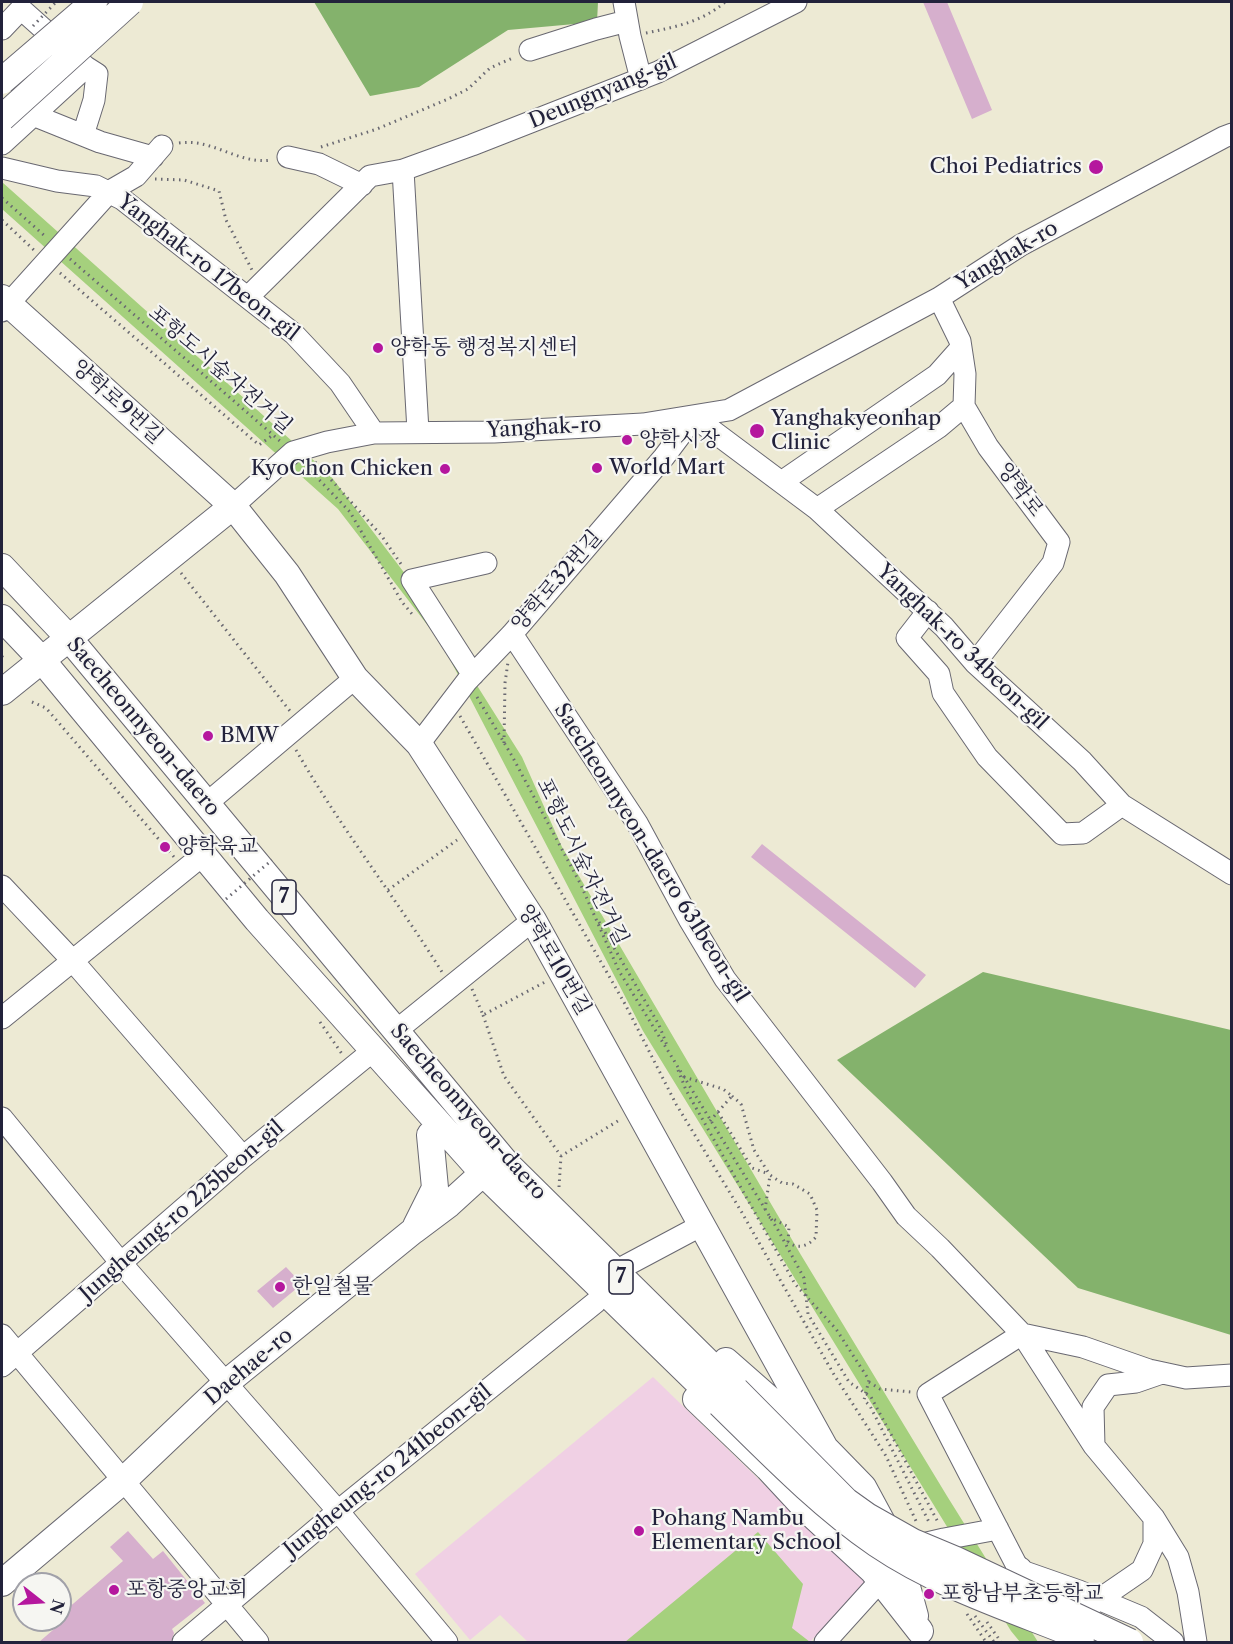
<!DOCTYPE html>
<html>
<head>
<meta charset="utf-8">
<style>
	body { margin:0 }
	#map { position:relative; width:1233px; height:1644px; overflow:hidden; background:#edead4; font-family:"Libre Caslon Text",serif }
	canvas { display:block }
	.frame { position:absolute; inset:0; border:3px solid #22223b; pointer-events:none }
	.north { position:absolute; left:12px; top:1572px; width:60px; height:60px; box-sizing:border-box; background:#f6f6f2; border:2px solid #a1a1a9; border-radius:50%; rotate:107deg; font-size:16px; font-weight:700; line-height:24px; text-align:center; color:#22223b }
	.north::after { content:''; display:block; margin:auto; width:21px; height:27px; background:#b5179e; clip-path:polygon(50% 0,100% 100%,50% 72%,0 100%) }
</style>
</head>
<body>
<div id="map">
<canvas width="1233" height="1644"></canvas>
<div class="frame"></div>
<div class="north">N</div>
</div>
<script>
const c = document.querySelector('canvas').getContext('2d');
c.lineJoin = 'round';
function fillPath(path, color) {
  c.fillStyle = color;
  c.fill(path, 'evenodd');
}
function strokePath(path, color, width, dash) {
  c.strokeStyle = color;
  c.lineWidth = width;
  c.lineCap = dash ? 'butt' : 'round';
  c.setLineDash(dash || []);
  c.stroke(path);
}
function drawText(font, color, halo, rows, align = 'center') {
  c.font = font + ' "Libre Caslon Text","Noto Serif KR",serif';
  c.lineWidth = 4.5;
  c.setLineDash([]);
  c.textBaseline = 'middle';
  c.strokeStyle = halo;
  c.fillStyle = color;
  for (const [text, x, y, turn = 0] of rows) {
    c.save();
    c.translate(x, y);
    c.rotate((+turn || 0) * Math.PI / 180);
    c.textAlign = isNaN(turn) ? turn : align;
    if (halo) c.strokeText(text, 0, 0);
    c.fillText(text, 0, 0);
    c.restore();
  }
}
const built = new Path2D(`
	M653,1377L865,1582L810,1642H528L500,1615L470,1640L415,1574Z`);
const green = new Path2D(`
	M2,182L330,475L415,587L522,757L562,847L801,1255L947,1496L1038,1642H1020L1011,1631L643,1031L442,644L338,509L2,209Z
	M758,1532L803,1584L792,1628L810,1642H625Z`);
const forest = new Path2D(`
	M314,2H598L597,22L508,30L419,87L370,96Z
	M983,972L1231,1030V1335L1078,1288L837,1060Z`);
const building = new Path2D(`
	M923,2H947L992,110L972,119Z
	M762,844L926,975L915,988L751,857Z
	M286,1267L302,1284L273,1308L257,1291Z
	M128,1531L153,1559L163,1551L205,1603L172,1629L174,1633L171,1642H39L60,1624L57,1620H60V1615L123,1561L110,1547Z`);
const path = new Path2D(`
	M646,33C675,27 702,22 725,2
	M179,143C213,138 238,165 272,160
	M321,147L377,129L448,99L468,89L490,68L515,57
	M155,179L184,180L219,191L226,220L252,270
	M2,198L45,236
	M2,220L35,251
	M70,259L280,441
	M60,273L259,445L273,435
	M315,462L381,535L403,567
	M307,467L350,512L402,602L412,614
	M181,573L290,711
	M2,656L3,659
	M477,697L512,756L580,883L619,971L778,1230L804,1278L808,1314L849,1382L871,1397L939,1524
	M32,702L46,708L174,857
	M460,716L625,1004L676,1104L741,1211L833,1373L886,1456L916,1521
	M504,743L505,683L508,662
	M296,750C340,827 395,897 442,972
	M388,890L457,840
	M599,922L659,1025L668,1048
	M472,989L483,1015L545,982
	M483,1015L504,1076L561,1156L621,1119
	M320,1022L342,1054
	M678,1070L686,1090L795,1284L836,1329L869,1380L864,1400L870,1406L930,1524
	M684,1077L723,1089L732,1096L710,1121
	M732,1096L741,1104L754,1150L770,1175
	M718,1112L752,1168L769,1174
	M559,1187L561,1156
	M765,1210L770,1175L782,1183L793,1184L810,1194L817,1210L816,1237C808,1246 798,1250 788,1242
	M769,1217L789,1227L788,1242
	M869,1382L880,1389L911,1392
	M967,1614L986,1642
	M975,1616L994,1642
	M987,1622L1001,1642`);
const minor = new Path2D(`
	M624,2L630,36L641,79
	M2,29L21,9L86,67L2,144
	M530,50L596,29L627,21
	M33,115L100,142L153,157
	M83,135L94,100L97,74L86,67
	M288,157L319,164L362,185
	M2,168L57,181L96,186L122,199L294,334L340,383L374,433
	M403,170L418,431
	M248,297L370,176L403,170L472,145L658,72L796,2
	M939,298L960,341L965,374L964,406L988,447L1059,542L1053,563L975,663
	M2,311L110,191L136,176L162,146
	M694,417L817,509L944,627L975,663L1082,761L1122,805L1232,874
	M783,481L937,375L961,348
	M233,506L293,452L327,442L374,433L494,432L643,424L729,410L939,298L1021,245L1224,137L1232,134
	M817,509L939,427L964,406
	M928,611L907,638L939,674L943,693L987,757L1062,834L1083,833L1122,805
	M512,634L637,823L689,919L725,979L882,1182L906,1216L940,1248L1022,1334L1094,1446L1154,1518L1178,1557L1188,1592L1196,1642
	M473,675L412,580L486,563
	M419,744L467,681L512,634L664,457L694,417
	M206,804L355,678
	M2,886L72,960L243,1157
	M2,1018L203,855
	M397,1030L533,920
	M2,1118L121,1263L338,1511L447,1642
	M625,1266L702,1225
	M2,1335L258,1642
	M2,1366L243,1157L364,1058
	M1094,1446L1093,1407L1108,1385L1136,1382L1162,1373
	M1091,1605L1142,1570L1154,1544V1518
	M183,1642L338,1511L596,1302
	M825,1642L881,1580L897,1550L944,1539L998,1529
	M1173,1642L1141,1617L1079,1591L1019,1570L928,1394L1022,1334L1083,1347L1149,1370L1186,1378L1232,1375`);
const major = new Path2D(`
	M2,298L233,506L287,574L355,678L419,744L533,920L825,1448
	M2,567L68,637L507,1164L736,1390
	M2,618L41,659L257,920L483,1173L720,1404
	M2,692L233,506
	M416,1226L435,1188L430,1135
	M726,1361L825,1448L863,1487L897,1550L915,1616
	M696,1399L768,1468L807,1510L873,1571L920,1631
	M1019,1570L1039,1606
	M2,1583L124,1480L226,1383L413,1231L449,1204L494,1163`);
const pathBridge = new Path2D(`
	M33,26L56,2
	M226,899L272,860`);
const majorBridge = new Path2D(`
	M2,81L94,2
	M2,118L130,2
	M736,1390L846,1501L867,1516L913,1542L956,1560L1130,1642
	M720,1404C770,1453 820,1505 877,1544C939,1586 1012,1609 1081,1637`);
const markers = [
	[1096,167,8,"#b5179e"],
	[378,348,6,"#b5179e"],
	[757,431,8,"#b5179e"],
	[627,440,6,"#b5179e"],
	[597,468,6,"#b5179e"],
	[445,469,6,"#b5179e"],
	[208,736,6,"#b5179e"],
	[165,847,6,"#b5179e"],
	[280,1287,6,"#b5179e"],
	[639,1531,6,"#b5179e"],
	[114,1590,6,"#b5179e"],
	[929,1594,6,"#b5179e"]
];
const shields = [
	[284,897,24],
	[621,1277,24]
];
const shieldNames = [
	["7",284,897],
	["7",621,1277]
];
const streetNames = [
	["Deungnyang-gil",603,92,-23],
	["Yanghak-ro",1007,256,-31],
	["Yanghak-ro 17beon-gil",208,268,38],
	["포항도시숲자전거길",220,370,41],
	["양학로9번길",117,402,42],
	["Yanghak-ro",544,428,-3],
	["양학로",1020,490,53],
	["양학로32번길",557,581,-49],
	["Yanghak-ro 34beon-gil",962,647,44],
	["Saecheonnyeon-daero",143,727,50],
	["Saecheonnyeon-daero 631beon-gil",651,853,58],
	["포항도시숲자전거길",582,862,64],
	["양학로10번길",554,960,60],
	["Saecheonnyeon-daero",468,1112,49],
	["Jungheung-ro 225beon-gil",182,1211,-41],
	["Daehae-ro",249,1367,-40],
	["Jungheung-ro 241beon-gil",388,1471,-39]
];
const poiNames = [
	["Choi Pediatrics",1082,167,"right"],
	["양학동 행정복지센터",390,348],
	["Yanghakyeonhap",771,419],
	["Clinic",771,443],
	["양학시장",639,440],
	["World Mart",609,468],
	["KyoChon Chicken",433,469,"right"],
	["BMW",220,736],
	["양학육교",177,847],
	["한일철물",292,1287],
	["Pohang Nambu",651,1519],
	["Elementary School",651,1543],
	["포항중앙교회",126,1590],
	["포항남부초등학교",941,1594]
];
fillPath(built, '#f0d0e4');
fillPath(green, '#a5d07d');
fillPath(forest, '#84b26c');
fillPath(building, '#d6afcd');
strokePath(minor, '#696871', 23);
strokePath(major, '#696871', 28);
strokePath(path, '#696871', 3, [1.5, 4.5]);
strokePath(minor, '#fff', 21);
strokePath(major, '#fff', 26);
strokePath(majorBridge, '#696871', 28, []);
strokePath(pathBridge, '#696871', 3, [1.5, 4.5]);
strokePath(majorBridge, '#fff', 26);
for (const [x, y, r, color] of markers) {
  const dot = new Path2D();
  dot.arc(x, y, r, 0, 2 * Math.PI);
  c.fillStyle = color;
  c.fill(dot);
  strokePath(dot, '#f6f6f2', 2);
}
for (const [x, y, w] of shields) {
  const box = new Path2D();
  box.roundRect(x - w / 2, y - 17, w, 34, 4.5);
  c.fillStyle = '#f6f6f2';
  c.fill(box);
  strokePath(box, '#22223b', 1.5);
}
drawText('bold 20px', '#22223b', null, shieldNames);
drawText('21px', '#22223b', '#f6f6f2', streetNames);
drawText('21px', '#22223b', '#f6f6f2', poiNames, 'left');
</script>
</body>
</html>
